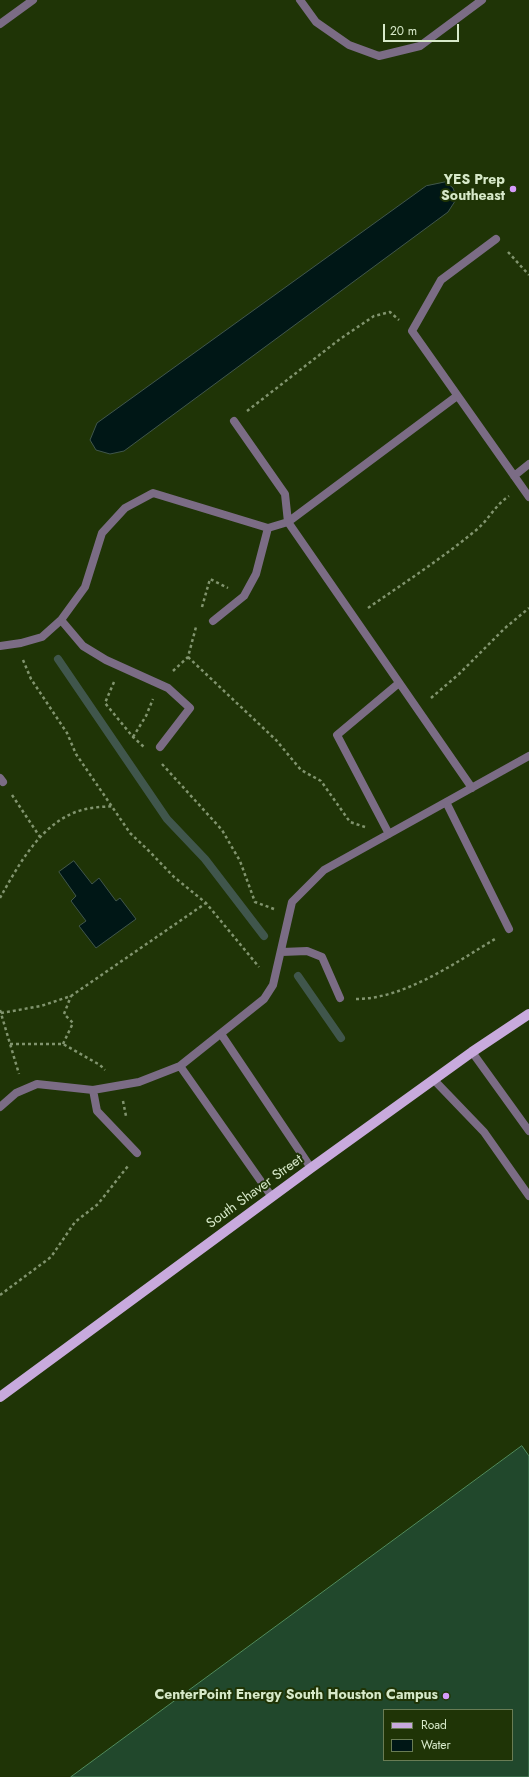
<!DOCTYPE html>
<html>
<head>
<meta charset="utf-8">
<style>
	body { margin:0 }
	#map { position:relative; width:529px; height:1777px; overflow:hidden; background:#1f3406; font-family:Jost,sans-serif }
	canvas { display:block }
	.legend { position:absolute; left:383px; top:1709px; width:130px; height:52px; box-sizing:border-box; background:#1f3406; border:1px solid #697c54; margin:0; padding:5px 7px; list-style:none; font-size:12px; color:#d7e9c9 }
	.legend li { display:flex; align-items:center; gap:8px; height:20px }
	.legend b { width:20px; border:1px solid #697c54 }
	.scale { position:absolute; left:383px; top:24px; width:76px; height:18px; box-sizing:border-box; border:2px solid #d7e9c9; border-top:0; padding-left:5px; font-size:12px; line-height:14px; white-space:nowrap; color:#d7e9c9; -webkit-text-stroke:3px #1f3406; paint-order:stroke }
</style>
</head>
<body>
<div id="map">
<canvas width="529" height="1777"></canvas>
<ul class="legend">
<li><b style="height:5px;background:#c8aadd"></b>Road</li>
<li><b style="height:11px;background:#001716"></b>Water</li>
</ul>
<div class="scale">20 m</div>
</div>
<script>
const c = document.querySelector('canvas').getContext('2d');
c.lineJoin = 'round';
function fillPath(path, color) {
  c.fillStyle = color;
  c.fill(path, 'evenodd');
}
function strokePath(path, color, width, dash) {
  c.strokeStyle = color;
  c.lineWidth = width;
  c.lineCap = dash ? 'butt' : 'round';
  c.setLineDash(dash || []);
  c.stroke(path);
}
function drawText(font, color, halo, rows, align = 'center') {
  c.font = font + ' Jost,sans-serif';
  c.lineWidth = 4;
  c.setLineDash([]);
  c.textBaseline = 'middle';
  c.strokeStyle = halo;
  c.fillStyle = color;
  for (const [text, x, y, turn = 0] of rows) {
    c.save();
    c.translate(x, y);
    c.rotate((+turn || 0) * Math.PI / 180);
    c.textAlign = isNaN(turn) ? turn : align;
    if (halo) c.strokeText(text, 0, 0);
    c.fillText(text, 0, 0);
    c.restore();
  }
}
const water = new Path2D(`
	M446,182L453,188L457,198L448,212L124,451L110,454L96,450L90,440L97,423L426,186Z
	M74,861L92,884L99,878L116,901L120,898L136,919L96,948L79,926L86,921L71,901L76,896L59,872Z`);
const stream = new Path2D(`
	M58,659L167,819L205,859L264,936
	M298,976L341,1038`);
const building = new Path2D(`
	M522,1446L529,1456V1777H71ZM384,1710H512V1760H384Z`);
const path = new Path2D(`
	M508,252L529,275
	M247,411L340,339L374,316L390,312L399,320
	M202,607L210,579L228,588
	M368,608C404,583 441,559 475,531C488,521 495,505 509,496
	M188,657L276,740L301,770L321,781L350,822L365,827
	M23,660L31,679L67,733L76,754L130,833L149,851L174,877L206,903L259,967
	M173,671L188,657L196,627
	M114,682L105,703L133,737L144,747
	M431,698L459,674L505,628L529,608
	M133,737L146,716L153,699
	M162,764L222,830L240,861L255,902L274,909
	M12,795L40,837
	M0,898C19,864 42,821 82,810C92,807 103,807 113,806
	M356,999C404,999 455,963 495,939
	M0,1010L19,1074
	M1,1013L41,1006L71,996L206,903
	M10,1044H63L100,1065L105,1070
	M63,1044L73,1023L64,1014L71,996
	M123,1101L126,1116
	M0,1295L51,1257L75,1222L98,1204L128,1166`);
const service = new Path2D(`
	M300,0L316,22L349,45L379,56L420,46L482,0
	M0,24L33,0
	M496,239L441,280L412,331L529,497
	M234,421L285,494L288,522L472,788
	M514,476L529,464
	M61,620L83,646L106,660L168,688L190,708L160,747
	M213,621L244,596L256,574L268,528
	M0,646L21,643L42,637L61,620L85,587L102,533L125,508L153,493L268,528L288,522L457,396
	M0,778L3,782
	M446,802L509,929
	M389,834L337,735L399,683
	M282,952L307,951L322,957L340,998
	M221,1034L311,1168
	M472,1052L529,1131
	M180,1066L272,1197
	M434,1080L484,1132L529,1196
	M93,1090L97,1111L137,1153
	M0,1107L16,1093L37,1084L93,1090L139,1082L180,1066L264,999L273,985L292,902L324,870L529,756`);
const primary = new Path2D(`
	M0,1397L311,1168L472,1052L529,1014`);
const markers = [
	[513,189,4,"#d69bfa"],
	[446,1696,4,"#d69bfa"]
];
const poiNames = [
	["YES Prep",505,181],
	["Southeast",505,197],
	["CenterPoint Energy South Houston Campus",438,1696]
];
const streetNames = [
	["South Shaver Street",255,1192,-36]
];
fillPath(water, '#001716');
strokePath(water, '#40564c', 1);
strokePath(stream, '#40564c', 8);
fillPath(building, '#21482c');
strokePath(building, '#518d61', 1);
strokePath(path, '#81946e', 2.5, [3, 3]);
strokePath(service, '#7b6c85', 8);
strokePath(primary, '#c8aadd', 10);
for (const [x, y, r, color] of markers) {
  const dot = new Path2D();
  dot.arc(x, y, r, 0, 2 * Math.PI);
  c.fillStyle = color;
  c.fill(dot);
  strokePath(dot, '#1f3406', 1.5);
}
drawText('bold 14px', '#d7e9c9', '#1f3406', poiNames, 'right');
drawText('14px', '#d7e9c9', '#1f3406', streetNames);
</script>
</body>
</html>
